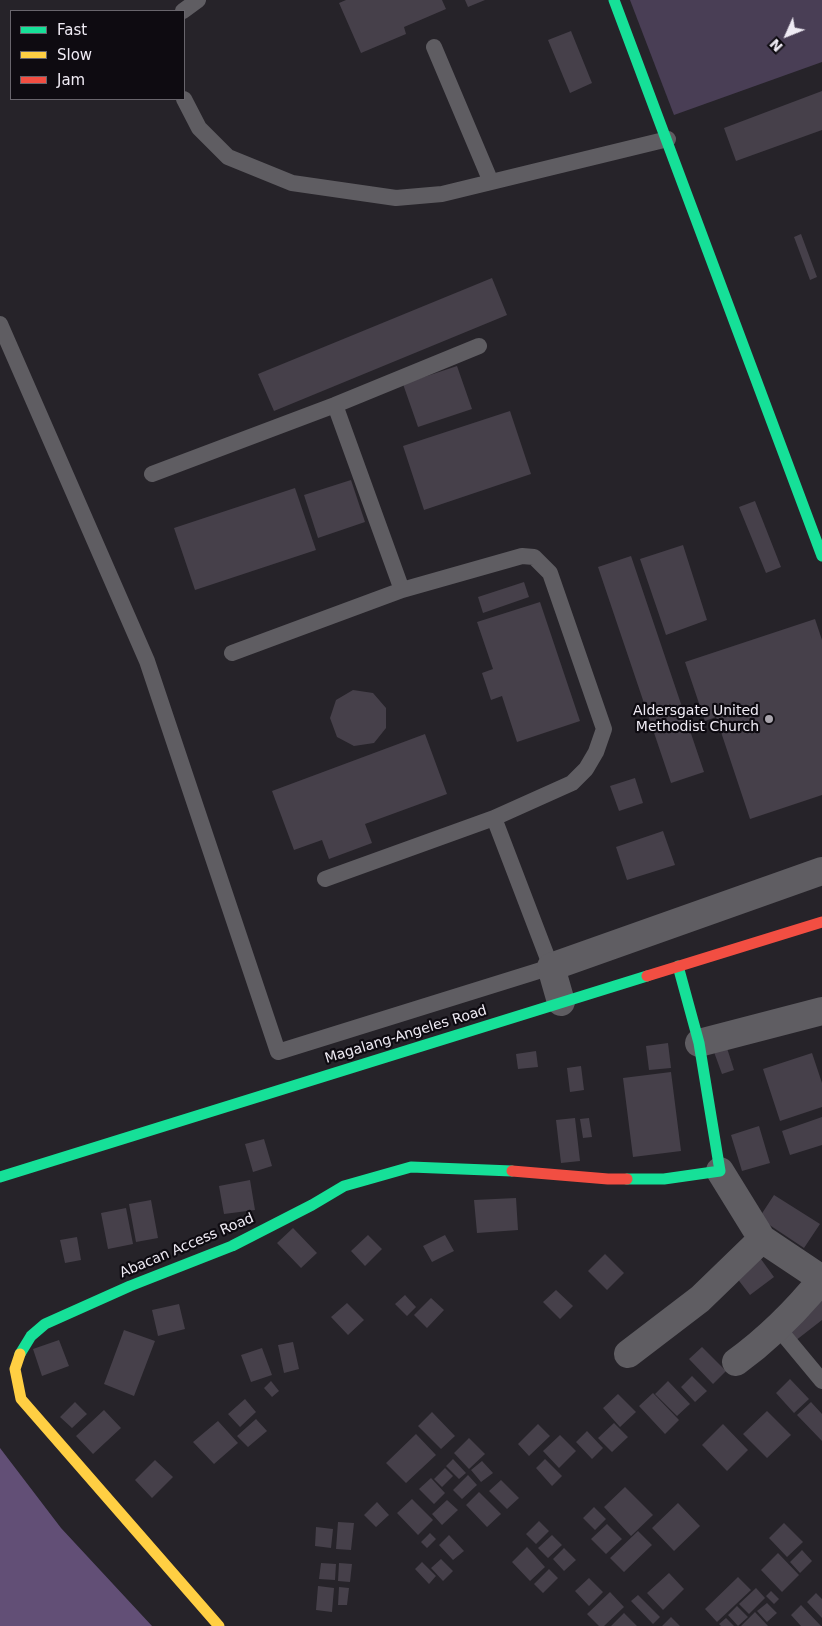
<!DOCTYPE html>
<html>
<head>
<meta charset="utf-8">
<style>
	body { margin:0 }
	#map { position:relative; width:822px; height:1626px; overflow:hidden; background:#262329; font-family:"DejaVu Sans",sans-serif }
	canvas { display:block }
	.legend { position:absolute; left:10px; top:10px; width:175px; height:90px; box-sizing:border-box; background:#0e0b11; border:1px solid #68656c; margin:0; padding:6px 9px; list-style:none; font-size:15px; color:#efebf4 }
	.legend li { display:flex; align-items:center; gap:10px; height:25px }
	.legend b { width:25px; border:1px solid #68656c }
	.north { position:absolute; left:762px; top:10px; width:50px; height:50px; -webkit-text-stroke:4px #0e0b11; paint-order:stroke; rotate:226deg; font-size:14px; font-weight:700; line-height:20px; text-align:center; color:#efebf4 }
	.north::after { content:''; display:block; margin:auto; width:18px; height:22px; background:#efebf4; clip-path:polygon(50% 0,100% 100%,50% 72%,0 100%) }
</style>
</head>
<body>
<div id="map">
<canvas width="822" height="1626"></canvas>
<ul class="legend">
<li><b style="height:6px;background:#16e098"></b>Fast</li>
<li><b style="height:6px;background:#ffcf43"></b>Slow</li>
<li><b style="height:6px;background:#f24e42"></b>Jam</li>
</ul>
<div class="north">N</div>
</div>
<script>
const c = document.querySelector('canvas').getContext('2d');
c.lineJoin = 'round';
function fillPath(path, color) {
  c.fillStyle = color;
  c.fill(path, 'evenodd');
}
function strokePath(path, color, width, dash) {
  c.strokeStyle = color;
  c.lineWidth = width;
  c.lineCap = dash ? 'butt' : 'round';
  c.setLineDash(dash || []);
  c.stroke(path);
}
function drawText(font, color, halo, rows, align = 'center') {
  c.font = font + ' "DejaVu Sans",sans-serif';
  c.lineWidth = 4.5;
  c.setLineDash([]);
  c.textBaseline = 'middle';
  c.strokeStyle = halo;
  c.fillStyle = color;
  for (const [text, x, y, turn = 0] of rows) {
    c.save();
    c.translate(x, y);
    c.rotate((+turn || 0) * Math.PI / 180);
    c.textAlign = isNaN(turn) ? turn : align;
    if (halo) c.strokeText(text, 0, 0);
    c.fillText(text, 0, 0);
    c.restore();
  }
}
const green = new Path2D(`
	M630,0H822V62L674,115Z`);
const water = new Path2D(`
	M0,1448L61,1528L152,1626H0Z`);
const building = new Path2D(`
	M346,0H442L446,9L404,27L406,34L361,53L339,3Z
	M465,0H485L468,7Z
	M571,31L592,83L570,93L548,40Z
	M822,91V130L736,161L724,128Z
	M801,234L817,277L810,280L794,237Z
	M492,278L507,315L274,411L258,374Z
	M457,366L472,409L418,427L403,384Z
	M510,411L531,474L424,510L403,446Z
	M351,480L365,522L318,538L304,495Z
	M295,488L316,550L195,590L174,528Z
	M755,501L781,567L766,573L739,507Z
	M683,545L707,620L666,635L640,559Z
	M631,556L704,772L671,783L598,567Z
	M524,582L529,597L483,613L478,597Z
	M540,602L580,721L517,742L502,696L491,700L482,673L493,669L477,622Z
	M815,619L822,640V795L750,819L716,717L705,721L685,662Z
	M353,690L373,693L386,708V728L374,743L354,746L337,737L330,718L336,700Z
	M425,734L447,794L365,824L372,843L329,859L322,840L294,850L272,791Z
	M635,778L643,803L619,811L610,786Z
	M663,831L675,865L627,880L616,847Z
	M668,1043L671,1068L649,1070L646,1046Z
	M727,1048L734,1070L722,1074L714,1052Z
	M536,1051L538,1067L518,1069L516,1054Z
	M812,1053L822,1083V1107L780,1121L763,1069Z
	M581,1066L584,1090L570,1092L567,1068Z
	M671,1072L681,1151L633,1157L623,1078Z
	M822,1117V1145L790,1155L782,1131Z
	M575,1118L580,1161L561,1163L556,1120Z
	M589,1118L592,1137L583,1138L580,1119Z
	M759,1126L770,1163L742,1171L731,1135Z
	M264,1139L272,1166L253,1172L245,1144Z
	M250,1180L255,1210L224,1214L219,1186Z
	M774,1195L820,1224L804,1248L759,1218Z
	M516,1198L518,1230L477,1233L474,1200Z
	M151,1200L158,1238L136,1242L129,1204Z
	M126,1208L133,1244L108,1249L101,1213Z
	M293,1228L317,1253L301,1268L277,1243Z
	M368,1235L382,1249L365,1266L351,1251Z
	M445,1235L454,1251L432,1262L423,1246Z
	M77,1237L81,1260L65,1263L60,1240Z
	M605,1254L624,1273L607,1290L588,1271Z
	M758,1255L774,1277L750,1295L733,1273Z
	M556,1290L573,1306L560,1319L543,1302Z
	M405,1295L416,1307L407,1316L395,1304Z
	M822,1296V1320L795,1341L783,1325Z
	M431,1298L444,1310L427,1328L414,1315Z
	M347,1303L364,1320L348,1335L331,1317Z
	M179,1304L185,1329L158,1336L152,1310Z
	M124,1330L155,1341L134,1396L104,1384Z
	M59,1340L69,1366L42,1376L33,1349Z
	M293,1342L299,1369L284,1373L278,1345Z
	M702,1347L726,1371L713,1384L689,1359Z
	M262,1348L272,1375L251,1382L241,1355Z
	M692,1376L707,1391L695,1402L681,1387Z
	M790,1379L809,1399L794,1413L776,1393Z
	M271,1381L279,1391L272,1397L264,1388Z
	M668,1381L690,1404L677,1416L655,1394Z
	M653,1393L679,1420L665,1434L639,1406Z
	M618,1394L636,1412L620,1427L603,1408Z
	M245,1399L256,1412L240,1427L228,1414Z
	M75,1402L87,1414L72,1428L60,1417Z
	M811,1402L822,1414V1441L797,1415Z
	M104,1410L121,1428L93,1454L76,1436Z
	M767,1411L791,1435L767,1458L743,1434Z
	M432,1412L455,1436L441,1449L418,1426Z
	M256,1419L267,1431L248,1447L237,1436Z
	M218,1421L238,1443L214,1464L193,1442Z
	M614,1423L628,1437L612,1452L598,1438Z
	M538,1424L550,1436L529,1456L518,1444Z
	M723,1424L748,1450L727,1471L702,1445Z
	M587,1431L603,1448L592,1459L576,1442Z
	M416,1434L436,1455L406,1483L386,1463Z
	M560,1435L576,1451L559,1468L543,1451Z
	M469,1438L485,1454L469,1469L454,1453Z
	M453,1459L466,1473L459,1479L446,1466Z
	M545,1459L562,1476L552,1486L536,1468Z
	M155,1460L173,1477L152,1498L135,1480Z
	M482,1461L493,1473L481,1482L471,1470Z
	M445,1468L453,1476L442,1487L434,1479Z
	M468,1475L477,1485L462,1499L453,1490Z
	M431,1478L445,1493L434,1504L419,1489Z
	M501,1480L519,1498L507,1509L489,1491Z
	M625,1487L653,1515L631,1536L604,1507Z
	M479,1492L501,1514L487,1527L466,1505Z
	M412,1499L433,1520L418,1535L397,1513Z
	M447,1500L458,1510L442,1525L432,1514Z
	M377,1502L389,1515L376,1527L364,1515Z
	M678,1503L700,1526L674,1551L652,1528Z
	M594,1507L606,1519L595,1530L583,1518Z
	M539,1521L549,1531L536,1544L526,1534Z
	M338,1522L354,1523L351,1550L336,1549Z
	M784,1523L803,1542L787,1557L769,1538Z
	M607,1524L622,1539L606,1554L591,1539Z
	M316,1527L333,1529L331,1548L315,1546Z
	M638,1531L652,1545L624,1572L610,1558Z
	M430,1533L436,1539L427,1548L421,1542Z
	M449,1535L464,1551L453,1560L439,1545Z
	M552,1535L562,1545L548,1558L538,1548Z
	M527,1547L545,1567L530,1581L512,1562Z
	M564,1548L576,1560L564,1571L553,1559Z
	M802,1550L812,1561L800,1573L790,1562Z
	M778,1553L799,1575L782,1592L761,1570Z
	M441,1559L453,1571L443,1581L431,1568Z
	M422,1562L436,1576L429,1584L415,1569Z
	M321,1563L336,1564L335,1580L319,1579Z
	M339,1563L352,1564L350,1582L338,1581Z
	M549,1569L558,1578L543,1593L534,1584Z
	M669,1573L684,1589L663,1610L647,1593Z
	M738,1577L751,1590L717,1622L705,1609Z
	M589,1578L603,1592L589,1606L575,1591Z
	M318,1586L334,1588L332,1612L316,1610Z
	M339,1587L349,1588L347,1605H338Z
	M756,1588L765,1598L749,1614L739,1604Z
	M771,1591L779,1599L774,1604L766,1596Z
	M610,1592L624,1607L604,1626H599L587,1614Z
	M816,1593L822,1599V1618L807,1602Z
	M638,1595L660,1617L653,1624L631,1601Z
	M767,1603L777,1613L767,1622L757,1611Z
	M801,1605L821,1626H801L791,1615Z
	M737,1606L748,1617L738,1626L728,1615Z
	M755,1612L768,1626H741Z
	M624,1613L637,1626H611Z
	M671,1617L680,1626H662Z
	M726,1618L734,1626H721L719,1624Z`);
const lane = new Path2D(`
	M183,11L198,0
	M434,47L491,182
	M184,99L199,128L228,157L292,183L396,198L442,194L668,139
	M0,324L147,661L278,1052L551,967L494,818
	M335,405L402,590
	M152,474L335,405L479,346
	M232,653L402,590L522,556L534,557L550,573L604,729L596,752L586,769L572,783L494,818L325,879
	M778,1328L822,1381`);
const street = new Path2D(`
	M561,1002L551,967L822,871
	M699,1043L822,1011
	M720,1171L762,1239L822,1279
	M628,1354L700,1299L762,1239
	M736,1362C769,1338 796,1311 822,1279`);
const fast = new Path2D(`
	M614,0L822,556
	M0,1177L647,976
	M627,1179H664L720,1171L699,1043L678,966
	M20,1354L31,1336L45,1324L130,1286L232,1246L312,1205L344,1186L411,1167L512,1171`);
const slow = new Path2D(`
	M20,1354L15,1369L21,1399L219,1626`);
const jam = new Path2D(`
	M647,976L822,922
	M512,1171L608,1179H627`);
const markers = [
	[769,719,5,"#a9a5ad"]
];
const poiNames = [
	["Aldersgate United",759,711],
	["Methodist Church",759,727]
];
const streetNames = [
	["Magalang-Angeles Road",406,1035,-17],
	["Abacan Access Road",187,1246,-23]
];
fillPath(green, '#493e55');
fillPath(water, '#624f76');
fillPath(building, '#46404a');
strokePath(lane, '#5f5d62', 16);
strokePath(street, '#5f5d62', 28);
strokePath(fast, '#16e098', 11);
strokePath(slow, '#ffcf43', 11);
strokePath(jam, '#f24e42', 11);
for (const [x, y, r, color] of markers) {
  const dot = new Path2D();
  dot.arc(x, y, r, 0, 2 * Math.PI);
  c.fillStyle = color;
  c.fill(dot);
  strokePath(dot, '#0e0b11', 2);
}
drawText('14px', '#efebf4', '#0e0b11', poiNames, 'right');
drawText('14px', '#efebf4', '#0e0b11', streetNames);
</script>
</body>
</html>
